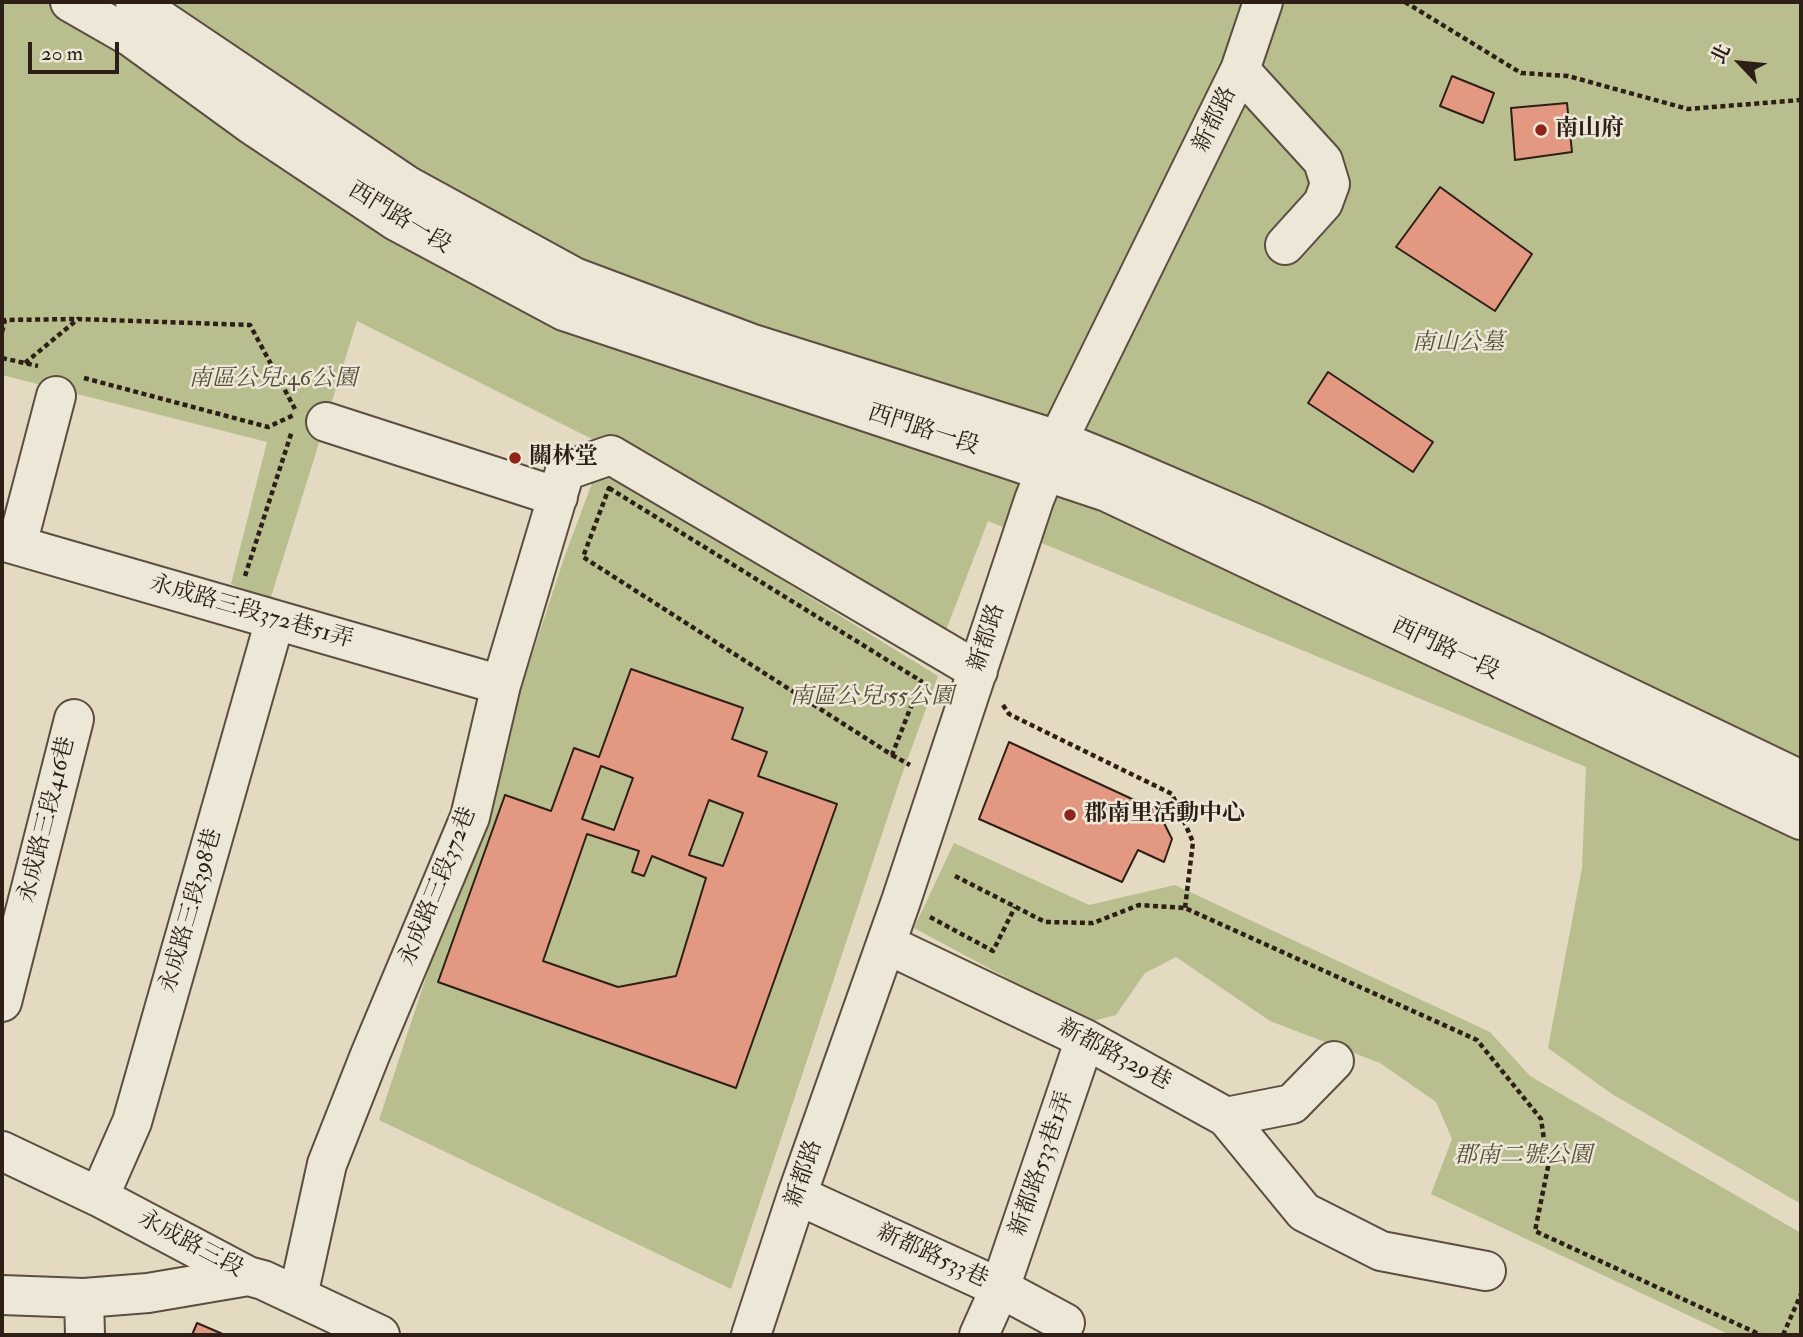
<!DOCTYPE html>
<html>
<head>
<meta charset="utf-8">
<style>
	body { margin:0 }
	#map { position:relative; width:1803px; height:1337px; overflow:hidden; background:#e3dac1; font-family:"IM FELL Double Pica","Noto Serif TC",serif }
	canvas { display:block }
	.frame { position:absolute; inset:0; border:4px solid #2e1f16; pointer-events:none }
	.north { position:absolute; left:1705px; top:28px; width:70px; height:70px; -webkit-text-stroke:5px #ede7d7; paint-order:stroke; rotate:296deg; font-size:19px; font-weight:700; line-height:28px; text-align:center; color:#2e1f16 }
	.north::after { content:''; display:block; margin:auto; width:24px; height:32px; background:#2e1f16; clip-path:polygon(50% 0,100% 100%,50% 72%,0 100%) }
	.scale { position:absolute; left:28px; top:42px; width:91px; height:32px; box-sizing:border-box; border:4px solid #2e1f16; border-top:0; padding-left:9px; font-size:21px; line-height:24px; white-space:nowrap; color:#2e1f16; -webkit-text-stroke:5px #ede7d7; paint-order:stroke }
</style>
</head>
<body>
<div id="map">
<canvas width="1803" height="1337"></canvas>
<div class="frame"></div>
<div class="north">北</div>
<div class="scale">20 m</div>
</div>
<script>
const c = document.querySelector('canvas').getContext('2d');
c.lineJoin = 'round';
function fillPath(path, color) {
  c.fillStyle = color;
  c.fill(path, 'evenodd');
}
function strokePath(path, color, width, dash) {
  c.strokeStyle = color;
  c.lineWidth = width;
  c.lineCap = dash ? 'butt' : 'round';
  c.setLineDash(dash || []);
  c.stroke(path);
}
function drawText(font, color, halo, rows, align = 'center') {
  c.font = font + ' "IM FELL Double Pica","Noto Serif TC",serif';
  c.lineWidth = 5;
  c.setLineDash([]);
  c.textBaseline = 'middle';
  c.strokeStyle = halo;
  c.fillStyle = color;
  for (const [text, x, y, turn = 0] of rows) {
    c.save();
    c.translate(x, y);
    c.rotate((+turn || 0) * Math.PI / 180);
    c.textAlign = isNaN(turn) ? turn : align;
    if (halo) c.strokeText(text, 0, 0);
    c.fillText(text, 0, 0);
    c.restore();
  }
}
const green = new Path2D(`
	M2,2H1801V1204L1612,1094L1548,1048L1582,868L1586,767L988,521L945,633L598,442L357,321L270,600L231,584L267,442L2,375Z
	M598,467L938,676L900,780L731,1289L379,1120L563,561Z
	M954,843L1089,905L1175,885L1490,1032L1530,1076L1801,1233V1335H1730L1431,1194L1452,1139L1436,1102L1380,1063L1270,1021L1176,957L1145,973L1116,1015L1089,1022L914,928Z`);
const building = new Path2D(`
	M1452,76L1494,93L1483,123L1440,106Z
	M1567,103L1572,152L1515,160L1511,108Z
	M1440,187L1532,254L1495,311L1396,247Z
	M1328,372L1433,442L1413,472L1308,403Z
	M631,669L743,708L732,739L767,752L758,776L837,804L736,1088L438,982L505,795L551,811L574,748L599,757ZM601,766L633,778L614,830L582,819ZM709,800L743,813L723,866L689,855ZM587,834L639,851L632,872L644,876L652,856L706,878L676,976L618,987L543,961Z
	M1009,742L1158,811L1172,839L1164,862L1138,850L1122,882L979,819Z
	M197,1323L225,1335H192Z`);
const path = new Path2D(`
	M1405,2L1521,73L1568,76L1688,109L1801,100
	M2,332L5,320L77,319
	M2,358L38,366
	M25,363L78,319L250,325L295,409
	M84,378L268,427L294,415
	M609,488L921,681L892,755L583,557Z
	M245,576L292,431
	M1003,705L1009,714L1172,794L1193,842L1185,908
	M892,755L910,765
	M955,876L1045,922L1093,923L1139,905L1185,908L1477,1040L1541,1119L1548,1167L1535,1231L1761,1335
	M930,917L993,951L1015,907
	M1783,1335L1801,1294`);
const minor = new Path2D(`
	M70,2L131,37L252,125L396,221L564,311L1107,492L1801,820
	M135,2L408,186L574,277L750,343L1058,440L1117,464L1254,523L1534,652L1801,780
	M1240,70L1323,161L1330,184L1323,203L1285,245
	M326,422L558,497
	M2,541L501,685
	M17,545L56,396
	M886,944L1085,1039L1226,1117L1292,1104L1334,1061
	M2,1002L74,719
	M1226,1117L1304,1212L1381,1251L1486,1271
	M2,1151L99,1197L248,1276L263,1280L380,1335
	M797,1195L1000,1288L1065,1323
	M99,1197L132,1122L275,620
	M2,1295L84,1298L148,1293L248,1276
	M298,1296L327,1164L370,1055L470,817L501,685L565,471L611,455L978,671
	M84,1298L85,1335
	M751,1335L797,1195L901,901L1034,500L1058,440L1240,70L1263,2
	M979,1335L1000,1288L1085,1039`);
const markers = [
	[1541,130,7,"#8f2418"],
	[515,458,7,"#8f2418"],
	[1070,815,7,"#8f2418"]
];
const streetNames = [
	["新都路",1216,120,-64],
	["西門路一段",399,219,31],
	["西門路一段",923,431,18],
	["永成路三段372巷51弄",251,613,16],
	["新都路",988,638,-72],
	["西門路一段",1445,650,25],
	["永成路三段416巷",48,820,-76],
	["永成路三段372巷",439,887,-68],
	["永成路三段398巷",192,911,-74],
	["新都路329巷",1114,1056,28],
	["新都路533巷1弄",1043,1164,-71],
	["新都路",805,1174,-71],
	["永成路三段",190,1245,28],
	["新都路533巷",932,1257,25]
];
const poiNames = [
	["南山府",1555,130],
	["關林堂",529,458],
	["郡南里活動中心",1084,815]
];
const parkNames = [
	["南山公墓",1458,344],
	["南區公兒s46公園",273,380],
	["南區公兒s55公園",872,698],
	["郡南二號公園",1523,1157]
];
fillPath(green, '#b9be8f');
fillPath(building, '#e39882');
strokePath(building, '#2e1f16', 2);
strokePath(minor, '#5b4e41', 42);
strokePath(path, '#2e1f16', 4.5, [5, 3.5]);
strokePath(minor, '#ede7d7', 38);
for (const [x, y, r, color] of markers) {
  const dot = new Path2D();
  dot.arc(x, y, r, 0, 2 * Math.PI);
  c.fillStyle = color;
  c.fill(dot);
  strokePath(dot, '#ede7d7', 2.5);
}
drawText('23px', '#2e1f16', '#ede7d7', streetNames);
drawText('bold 23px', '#2e1f16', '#ede7d7', poiNames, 'left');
drawText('italic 23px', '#584f3a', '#ede7d7', parkNames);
</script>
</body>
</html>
